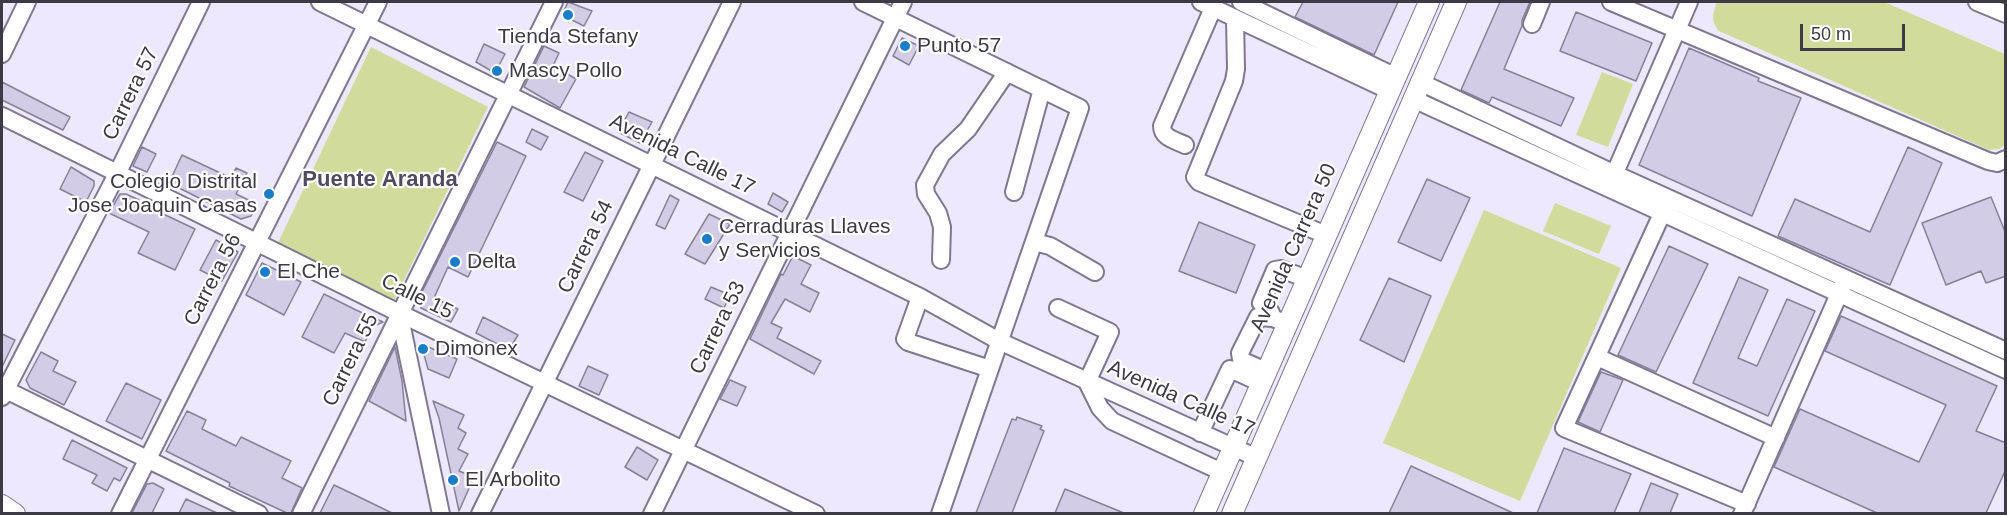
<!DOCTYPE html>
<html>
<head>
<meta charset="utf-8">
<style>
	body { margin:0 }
	#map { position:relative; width:2007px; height:515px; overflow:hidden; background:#ede8fd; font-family:Helvetica,sans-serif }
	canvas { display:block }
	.frame { position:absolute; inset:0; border:3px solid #3d3a45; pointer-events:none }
	.scale { position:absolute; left:1800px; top:24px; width:105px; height:27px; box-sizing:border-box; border:3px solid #3d3a45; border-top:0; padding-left:8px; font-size:18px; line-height:21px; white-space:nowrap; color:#3d3a45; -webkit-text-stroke:4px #fff; paint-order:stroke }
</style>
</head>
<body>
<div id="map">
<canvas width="2007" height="515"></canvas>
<div class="frame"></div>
<div class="scale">50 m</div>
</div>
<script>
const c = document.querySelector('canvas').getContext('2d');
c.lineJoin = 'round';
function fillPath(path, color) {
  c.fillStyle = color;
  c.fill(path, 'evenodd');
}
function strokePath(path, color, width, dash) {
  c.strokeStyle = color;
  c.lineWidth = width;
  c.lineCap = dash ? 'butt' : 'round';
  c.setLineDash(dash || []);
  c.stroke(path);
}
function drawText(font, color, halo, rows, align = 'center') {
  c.font = font + ' Helvetica,sans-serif';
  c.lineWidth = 4.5;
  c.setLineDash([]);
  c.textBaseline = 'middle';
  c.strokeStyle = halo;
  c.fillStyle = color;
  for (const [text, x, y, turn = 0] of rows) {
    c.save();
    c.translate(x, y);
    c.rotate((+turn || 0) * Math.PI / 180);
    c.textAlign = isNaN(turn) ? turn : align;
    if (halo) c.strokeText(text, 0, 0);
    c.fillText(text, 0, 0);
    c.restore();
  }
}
const green = new Path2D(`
	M1717,2H1884L2005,54V145L1999,149L1989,150L1719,31C1710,21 1713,13 1717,2Z
	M371,47L488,107L391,307L276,247Z
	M1602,72L1633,84L1608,147L1576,135Z
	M1555,203L1611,226L1599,254L1543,231Z
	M1484,210L1621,268L1520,501L1383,443Z`);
const building = new Path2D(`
	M568,2L592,11L584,26L562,15Z
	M1303,2H1398L1374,55L1295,17Z
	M1500,2H1530L1522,20V26L1504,69L1574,98L1561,126L1492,97L1489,103L1461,90Z
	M1576,12L1652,43L1636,81L1560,51Z
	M902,38L919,46L909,65L893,56Z
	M484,44L505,54L495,73L476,62Z
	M544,46L559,53L553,66L576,79L560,108L524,87Z
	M1689,48L1759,78L1758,81L1801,98L1752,216L1639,165Z
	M2,82L70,117L63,130L2,100Z
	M629,112L652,122L640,143L618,132Z
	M532,129L548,137L541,150L526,142Z
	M497,142L526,156L468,277L448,267L434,298L458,309L451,322L421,308L418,300Z
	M142,147L156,154L147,172L133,166Z
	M1908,147L1942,163L1890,285L1778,236L1795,199L1870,232Z
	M585,152L603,161L583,201L564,192Z
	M182,155L231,178L236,168L247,173L236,194L257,204L251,216L241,219L169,183Z
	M71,167L94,181V186L86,202L60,189Z
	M1427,179L1470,198L1441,261L1398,242Z
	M773,193L788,202L782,212L768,204Z
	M120,194H126L139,200L138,202L195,229L175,270L138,253L149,232L109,213Z
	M670,195L679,200L665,229L656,225Z
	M1991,197L2006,234V276L1986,283L1981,271L1946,285L1922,223Z
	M709,214L730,224L705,264L685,254Z
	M1199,222L1255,245L1236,293L1179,271Z
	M216,240L238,252L222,281L200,270Z
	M1669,246L1708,264L1656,372L1618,355Z
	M793,256L811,265L801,284L819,293L810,312L785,299L771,323L782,328L777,338L821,361L814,374L750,339L781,274L783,275Z
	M262,263L301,282L284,315L246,295Z
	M1739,277L1768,290L1738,358L1757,366L1787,299L1815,311L1768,416L1693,383Z
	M1389,278L1431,296L1404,362L1360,340Z
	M711,287L730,295L724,308L705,299Z
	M324,294L356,310L383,322L372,327L365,342L345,333L334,353L302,337Z
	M1841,316L1997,386L1976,431L2006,443V469L1986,513H1877L1774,467L1800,409L1919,462L1946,405L1825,351Z
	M483,317L518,335L509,350L476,333Z
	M2,334L15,340L2,367Z
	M421,344L457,359L449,378L428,369Z
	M395,347L402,381L406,421L369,401Z
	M41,352L58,361L53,371L76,382L64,405L30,388L26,380Z
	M588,366L608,375L599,395L579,386Z
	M1601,372L1623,380L1600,432L1578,422Z
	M730,380L746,387L737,406L720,399Z
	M126,383L161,400L142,439L106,421Z
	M433,401L464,415L458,428L466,433L458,449L468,454L459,471L474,477L459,511L439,418Z
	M187,411L206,420L202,429L236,446L241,437L291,461L282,478L302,488L291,513H287L229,486L230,483L166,451Z
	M1017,417L1042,426L1040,429L1044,431L1012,513H976L1012,419L1016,420Z
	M72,440L127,468L120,481L114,478L107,491L92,483L97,475L63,459Z
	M637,447L658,460L647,480L625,467Z
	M1564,448L1631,474L1614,513H1537Z
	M1411,466L1513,513H1389Z
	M153,483L164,489L152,513H132L147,484Z
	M1651,483L1678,494L1670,513H1639Z
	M334,485L355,495L392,513H320Z
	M1065,489L1124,513H1055Z
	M186,499L217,513H179Z`);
const minor = new Path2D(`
	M320,2L920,297L999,341L1255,457
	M863,2L1080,108L940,514
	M1201,2L1390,91
	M1241,2L1396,77
	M1611,2L1988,161L1997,163L2006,159
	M1977,2L2006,14
	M1235,18L1236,69L1234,81L1195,177L1199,182L1326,235
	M1532,24L1541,2
	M2,54L27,2
	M1420,82L1615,174L2006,351
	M1413,99L2006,370
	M2,116L399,313L816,514
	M1185,145C1175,140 1162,138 1162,126L1213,8
	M1611,182L1689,2
	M1014,192L1042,89
	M1666,205L1564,428L1747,504
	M1034,242L1050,246L1095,272
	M941,260L942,227L938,213L926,194L925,185L942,154L968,129L1007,72
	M920,297L905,339L908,342L990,369
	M1058,308L1110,332L1087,382
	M399,313L441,514
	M1273,318L1270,311L1261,303L1275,270L1281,269L1307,279
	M1597,357L1776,438
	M1266,371L1243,361L1241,359L1240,353L1258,317L1273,318L1287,324
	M1087,382L1100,408L1112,421L1222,472
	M2,388L259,514
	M2,397L117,174L201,2
	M1200,433L1230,369L1261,383
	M120,514L378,2
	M301,514L554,2
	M480,514L732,2
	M652,514L903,2
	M1742,514L1843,285`);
const major = new Path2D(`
	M2,505L15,514
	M1204,514L1429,2
	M1232,514L1456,2`);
const markers = [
	[568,15,6,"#1a7dc8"],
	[905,46,6,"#1a7dc8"],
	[497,71,6,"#1a7dc8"],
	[269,194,6,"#1a7dc8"],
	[707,239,6,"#1a7dc8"],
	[455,262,6,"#1a7dc8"],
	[265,272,6,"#1a7dc8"],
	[423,349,6,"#1a7dc8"],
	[453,480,6,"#1a7dc8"]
];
const poiNames = [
	["Tienda Stefany",568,37,"center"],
	["Punto 57",917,46],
	["Mascy Pollo",509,71],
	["Colegio Distrital",257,182,"right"],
	["Jose Joaquin Casas",257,206,"right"],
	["Cerraduras Llaves",719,227],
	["y Servicios",719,251],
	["Delta",467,262],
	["El Che",277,272],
	["Dimonex",435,349],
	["El Arbolito",465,480]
];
const streetNames = [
	["Carrera 57",131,94,-64],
	["Avenida Calle 17",682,155,26],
	["Carrera 54",586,247,-64],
	["Avenida Carrera 50",1294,248,-66],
	["Carrera 56",213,280,-63],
	["Calle 15",417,297,26],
	["Carrera 53",718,328,-64],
	["Carrera 55",351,360,-64],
	["Avenida Calle 17",1181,399,24]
];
const neighbourhoodNames = [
	["Puente Aranda",380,180]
];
fillPath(green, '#d1db9c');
fillPath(building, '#d3cce6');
strokePath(building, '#868098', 1.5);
strokePath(minor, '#7f7891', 20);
strokePath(major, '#7f7891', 22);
strokePath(minor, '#fff', 16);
strokePath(major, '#fff', 20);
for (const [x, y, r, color] of markers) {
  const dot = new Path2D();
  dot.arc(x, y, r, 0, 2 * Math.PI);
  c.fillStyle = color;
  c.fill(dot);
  strokePath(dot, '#fff', 2);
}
drawText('21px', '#3d3a45', '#fff', poiNames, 'left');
drawText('21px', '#3d3a45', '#fff', streetNames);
drawText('bold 22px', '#514b61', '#fff', neighbourhoodNames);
</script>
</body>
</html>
